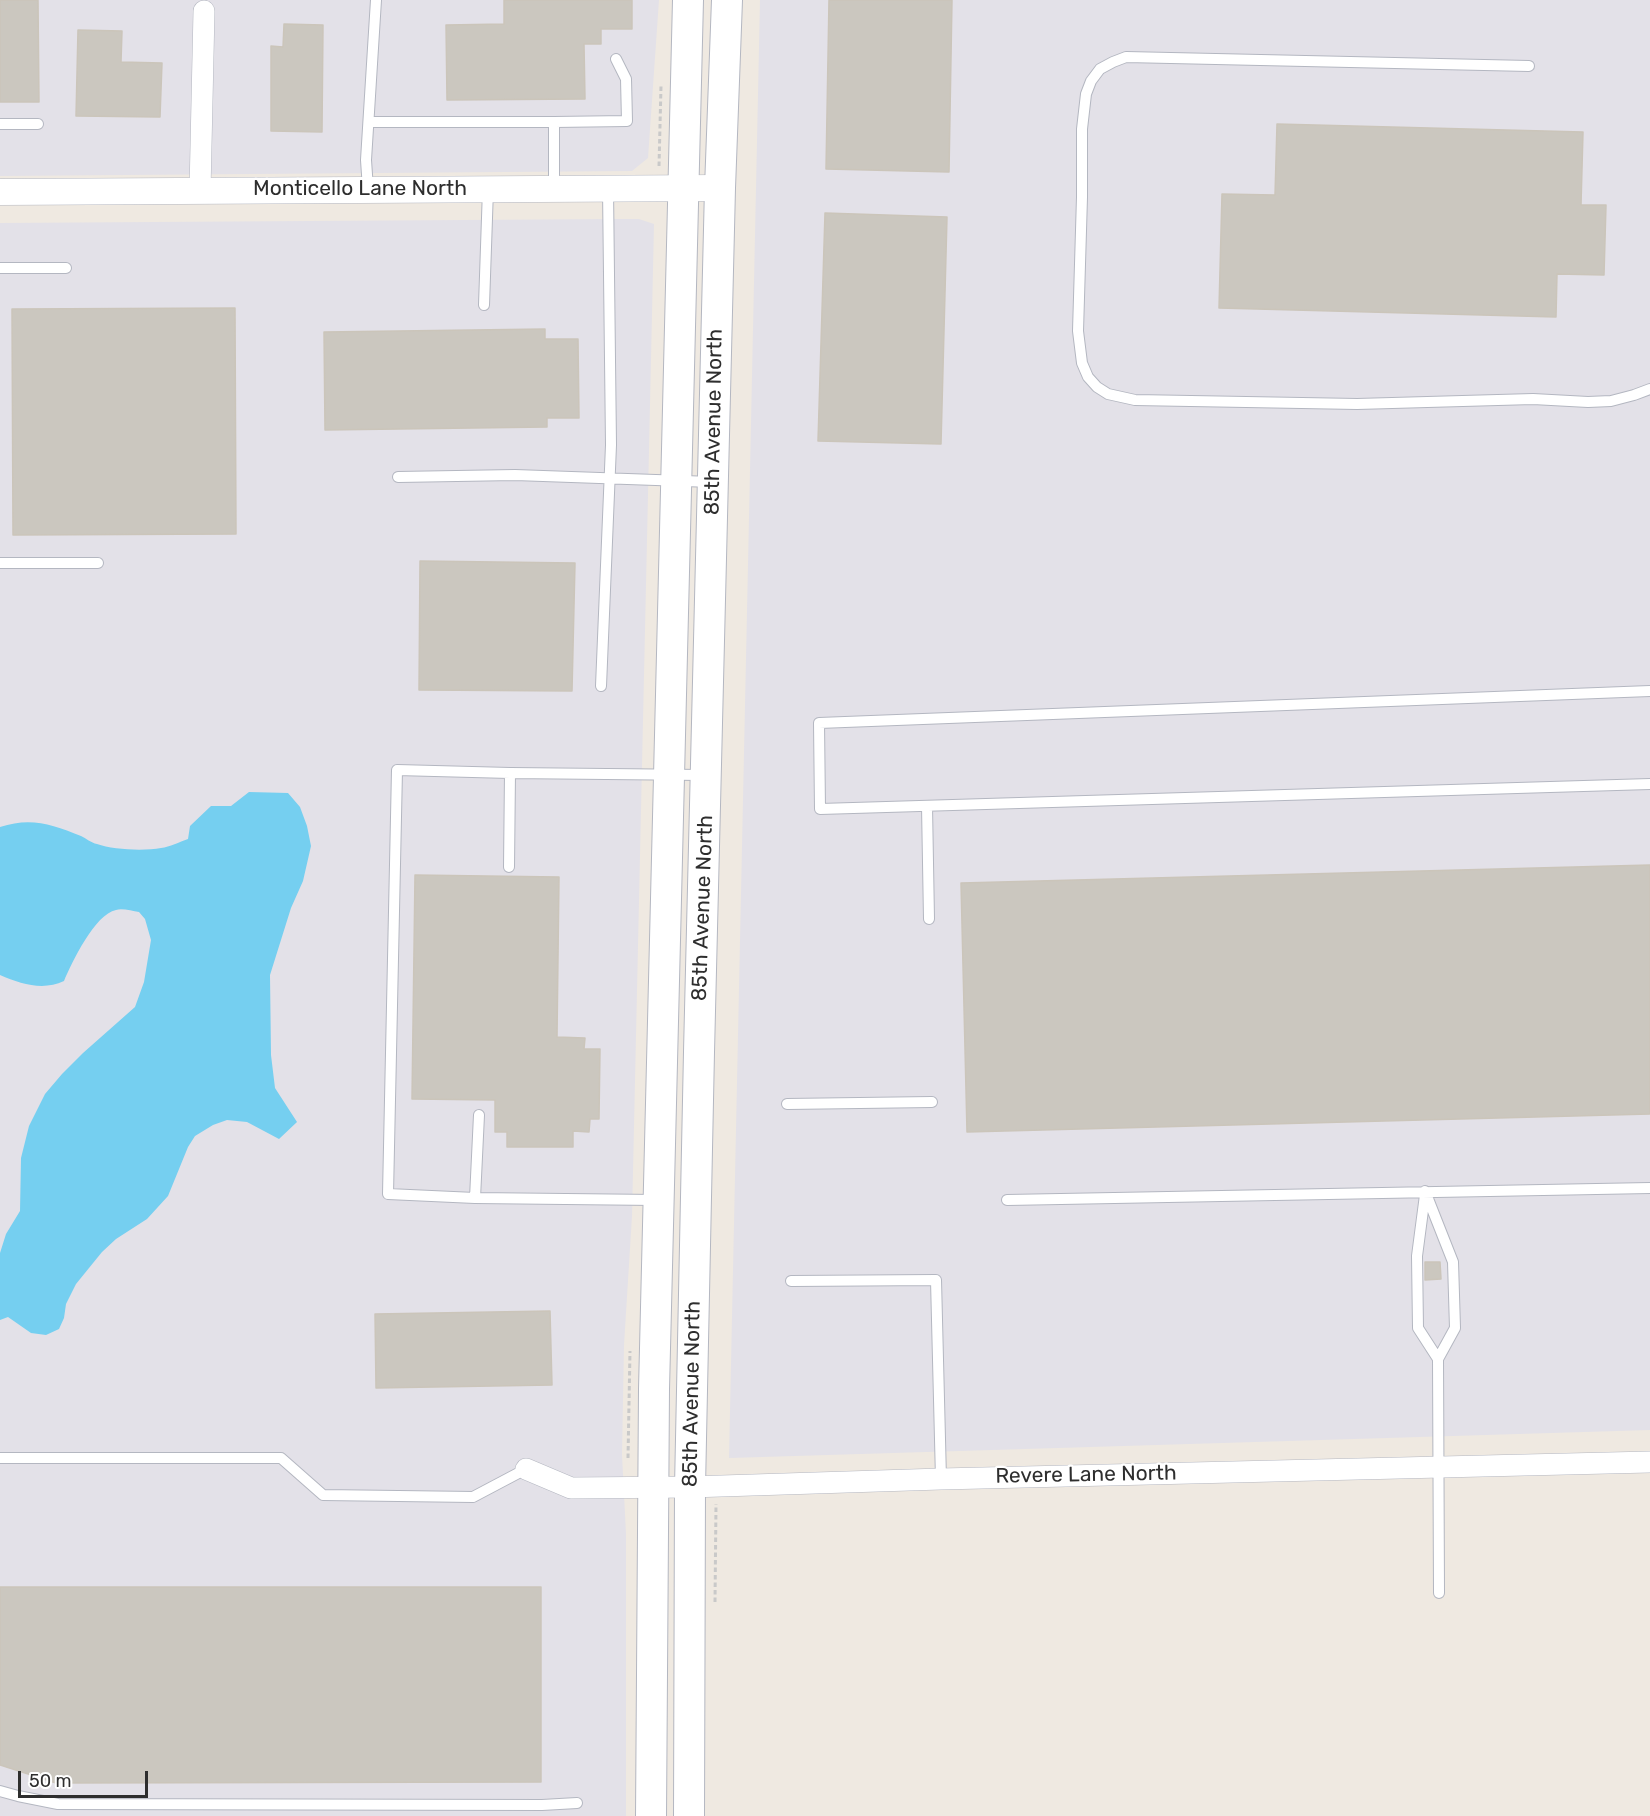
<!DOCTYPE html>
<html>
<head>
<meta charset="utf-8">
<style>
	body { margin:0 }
	#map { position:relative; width:1650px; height:1816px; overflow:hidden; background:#efe9e1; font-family:Rubik,sans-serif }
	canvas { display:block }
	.scale { position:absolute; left:18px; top:1771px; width:130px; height:27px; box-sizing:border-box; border:3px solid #2e2e2e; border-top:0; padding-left:8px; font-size:18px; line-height:21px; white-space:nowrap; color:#2e2e2e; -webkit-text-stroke:4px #fff; paint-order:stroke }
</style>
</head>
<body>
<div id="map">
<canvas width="1650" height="1816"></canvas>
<div class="scale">50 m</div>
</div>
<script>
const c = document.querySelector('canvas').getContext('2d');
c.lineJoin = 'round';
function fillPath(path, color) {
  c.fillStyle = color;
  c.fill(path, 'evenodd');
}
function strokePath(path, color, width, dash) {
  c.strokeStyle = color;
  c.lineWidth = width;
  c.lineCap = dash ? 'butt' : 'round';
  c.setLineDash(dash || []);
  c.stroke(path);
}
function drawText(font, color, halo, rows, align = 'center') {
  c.font = font + ' Rubik,sans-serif';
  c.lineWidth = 4.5;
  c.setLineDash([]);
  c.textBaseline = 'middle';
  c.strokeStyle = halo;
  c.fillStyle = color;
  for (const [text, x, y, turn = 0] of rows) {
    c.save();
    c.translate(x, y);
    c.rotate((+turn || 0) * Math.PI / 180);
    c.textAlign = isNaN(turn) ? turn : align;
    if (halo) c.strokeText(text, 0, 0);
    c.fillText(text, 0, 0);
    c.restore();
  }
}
const industrial = new Path2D(`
	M0,0H659L648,158L632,171L0,176Z
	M760,0H1650V1430L729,1458Z
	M618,219H639L654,224L632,1216L624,1345L622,1455L626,1534V1816H0V223Z`);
const water = new Path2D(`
	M249,792L288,793L300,807L307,826L311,846L303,881L291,908L270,975L271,1055L275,1088L297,1122L279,1139L247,1122L227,1120L213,1125L195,1136L188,1147L168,1196L147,1219L116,1239L102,1252L76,1284L66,1304L64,1318L59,1329L46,1335L31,1333L8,1317L0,1320V1253L6,1234L20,1211L21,1158L29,1126L45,1094L62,1074L83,1053L135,1007L144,982L151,940L145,919L139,912C132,911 122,908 116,910C95,914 72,962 64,981C43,991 21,984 0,975V827C30,817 52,824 81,836C86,838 91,843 97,844C113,850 145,851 161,848C170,847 179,842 188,839L190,826L211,806H231Z`);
const building = new Path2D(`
	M0,0H38L39,102H0Z
	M504,0H632V29H601V44H584L585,99L447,100L446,25L504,24Z
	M829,0H952L949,172L826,169Z
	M284,24L323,25L322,132L271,131V46L283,47Z
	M78,30L122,31L121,62L162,63L160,117L76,116Z
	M1277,124L1583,132L1581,205H1606L1604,275L1557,274L1556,317L1219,308L1222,194L1275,195Z
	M825,213L947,217L941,444L818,441Z
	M235,308L236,534L13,535L12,309Z
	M545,329V339H578L579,418H547V427L325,430L324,332Z
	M420,561L575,563L572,691L419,690Z
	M1650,865V1114L967,1132L961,883Z
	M415,875L559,877L557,1037L585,1038L584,1049H600L599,1119H590L589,1132L573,1131V1147H507V1132H495V1100L412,1099Z
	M1425,1262H1440L1441,1279L1425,1280Z
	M550,1311L552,1385L376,1388L375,1314Z
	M0,1587H541V1782L56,1783L0,1765Z`);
const path = new Path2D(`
	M659,166L661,86
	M628,1458L630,1351
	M715,1602L716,1504`);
const service = new Path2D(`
	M1529,66L1126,57L1113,62L1100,69L1091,81L1086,94L1082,129V197L1078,331L1082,363L1088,377L1097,387L1108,394L1135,400L1357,404L1533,399L1588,402L1611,401L1634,395L1650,389
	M369,122H554
	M0,124H38
	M554,188V122L627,121L626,79L616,59
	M368,189L366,160L376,0
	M0,268H66
	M484,305L488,189
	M398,477L515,475L712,482
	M0,563H98
	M601,686L611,445L608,189
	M1650,691L819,723L820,809L1650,784
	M927,806L929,919
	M509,867L510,773
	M787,1104L932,1102
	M1425,1191L1453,1262L1455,1328L1438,1359L1439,1593
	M1425,1195L1417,1256L1418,1328L1438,1359
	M475,1198L479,1115
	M656,1200L475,1198L388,1194L397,770L510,773L703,775
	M1007,1200L1650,1188
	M791,1281L936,1280L941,1479
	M0,1458H281L323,1495L473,1497L526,1469
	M0,1791L18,1796L58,1804L542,1805L577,1803`);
const minor = new Path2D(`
	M200,191L204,11
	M526,1469L571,1488L690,1487L941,1479L1650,1462`);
const tertiary = new Path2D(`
	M0,192L720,188`);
const secondary = new Path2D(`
	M651,1816L654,1389L688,0
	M689,1816L690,1487L699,1052L720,188L727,0`);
const streetNames = [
	["Monticello Lane North",360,189],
	["85th Avenue North",714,422,-89],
	["85th Avenue North",703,908,-88],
	["85th Avenue North",692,1394,-89],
	["Revere Lane North",1086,1475,-1]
];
fillPath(industrial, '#e3e1e8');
fillPath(water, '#75cff0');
fillPath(building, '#cbc7bf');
strokePath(building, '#cbc5ba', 1.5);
strokePath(service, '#b4b7c1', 12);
strokePath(minor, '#b4b7c1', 22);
strokePath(tertiary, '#b4b7c1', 27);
strokePath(secondary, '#b4b7c1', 32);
strokePath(path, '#c9c9c9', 3, [4.5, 3]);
strokePath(service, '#fff', 10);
strokePath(minor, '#fff', 21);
strokePath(tertiary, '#fff', 26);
strokePath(secondary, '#fff', 30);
drawText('21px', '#2e2e2e', '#fff', streetNames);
</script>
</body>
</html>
